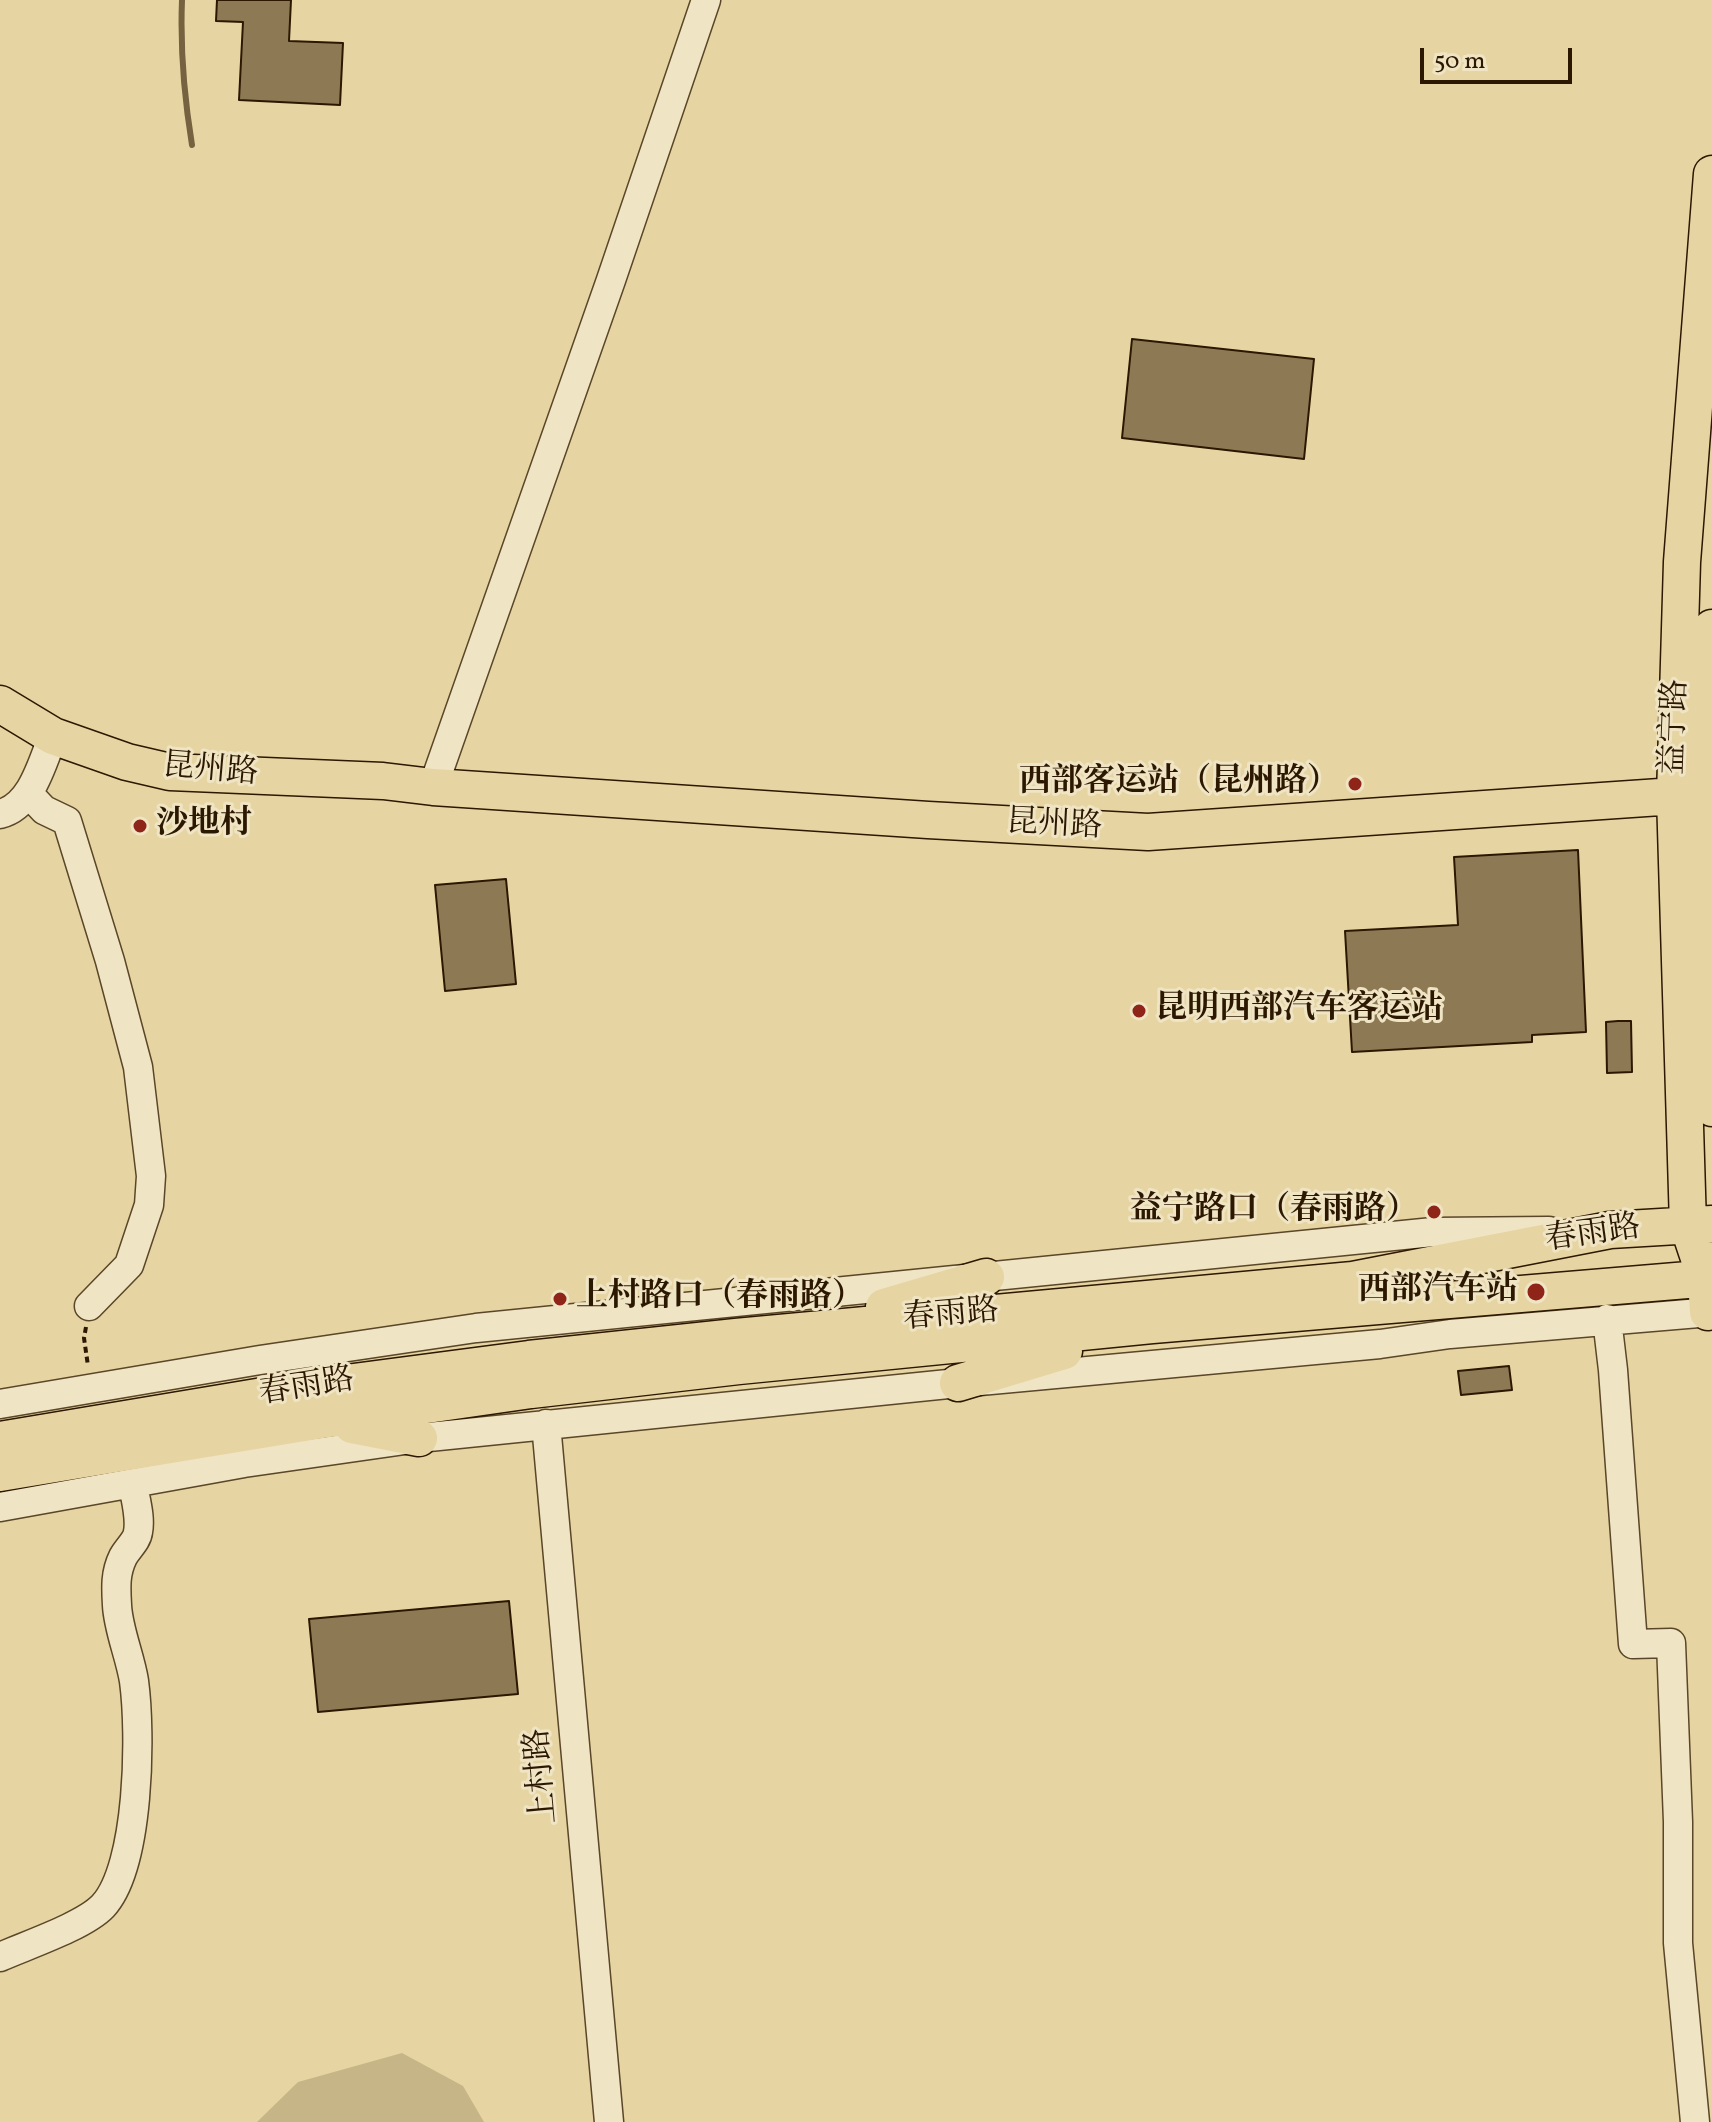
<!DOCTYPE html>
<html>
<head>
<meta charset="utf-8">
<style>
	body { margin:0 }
	#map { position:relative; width:1712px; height:2122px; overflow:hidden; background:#e6d5a2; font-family:Vollkorn,serif }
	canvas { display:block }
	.scale { position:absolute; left:1420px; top:48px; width:152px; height:36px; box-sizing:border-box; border:4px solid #2c1700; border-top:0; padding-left:10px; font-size:24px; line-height:28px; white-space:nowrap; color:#2c1700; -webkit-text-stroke:6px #efe4c3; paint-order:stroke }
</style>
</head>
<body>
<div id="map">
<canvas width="1712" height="2122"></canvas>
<div class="scale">50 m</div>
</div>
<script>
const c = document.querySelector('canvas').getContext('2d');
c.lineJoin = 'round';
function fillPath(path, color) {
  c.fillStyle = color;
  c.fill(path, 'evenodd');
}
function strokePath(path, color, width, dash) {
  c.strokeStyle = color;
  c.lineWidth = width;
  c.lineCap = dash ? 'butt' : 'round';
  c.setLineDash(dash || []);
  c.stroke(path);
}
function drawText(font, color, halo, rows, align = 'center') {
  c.font = font + ' Vollkorn,"Noto Serif SC",serif';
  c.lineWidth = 6;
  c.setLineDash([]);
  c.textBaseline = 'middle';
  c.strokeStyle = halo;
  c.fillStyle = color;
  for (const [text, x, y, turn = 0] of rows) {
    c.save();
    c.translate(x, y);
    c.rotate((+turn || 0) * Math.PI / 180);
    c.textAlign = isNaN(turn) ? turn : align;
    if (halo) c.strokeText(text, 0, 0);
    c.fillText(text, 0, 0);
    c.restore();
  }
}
const green = new Path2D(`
	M402,2053L463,2086L484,2122H257L298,2082Z`);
const stream = new Path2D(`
	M182,0C180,50 184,96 192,145`);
const building = new Path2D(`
	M217,0H291L289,41L343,43L340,105L239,100L243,22L216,21Z
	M1132,339L1314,359L1304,459L1122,438Z
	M1578,850L1586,1032L1532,1035V1042L1352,1052L1345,931L1458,925L1454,857Z
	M506,879L516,984L445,991L435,885Z
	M1618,1021H1631L1632,1072L1607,1073L1606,1022Z
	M1509,1366L1512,1390L1461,1395L1458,1371Z
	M509,1601L518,1694L318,1712L309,1619Z`);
const path = new Path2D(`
	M86,1327L84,1338L88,1366`);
const minor = new Path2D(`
	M433,787L611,280L706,0
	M28,793L44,810L67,821L110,961L138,1067L151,1176L149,1205L129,1265L89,1306
	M0,814C32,806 42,763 53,736
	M1607,1319L1613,1370L1633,1644L1671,1643L1678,1822V1943L1695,2122
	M0,1404L260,1360L476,1328L1433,1232L1549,1231
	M546,1424L609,2122
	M0,1507L244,1463L419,1438L958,1383L1380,1344L1450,1334L1712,1312
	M0,1957C27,1945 84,1926 103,1906C140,1866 141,1733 134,1681C130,1656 118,1629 117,1605C116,1588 115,1573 123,1557C127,1549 137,1541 138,1532C141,1517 135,1498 133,1484`);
const major = new Path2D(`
	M1712,628L1703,796L1712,1108
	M0,704L53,736L127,762L170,772L383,781L433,787L928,820L1148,832L1675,796
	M884,1307L986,1277
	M1708,1312L1706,1279L1688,1225L1675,796L1682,562L1712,174
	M958,1383L1064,1351
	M352,1425L419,1438
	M0,1440L323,1386L529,1359L736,1337L1353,1280L1610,1230L1712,1224
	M0,1473L322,1420L531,1390L739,1366L1152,1325L1712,1278`);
const markers = [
	[1355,784,8,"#8f2418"],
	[140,826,8,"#8f2418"],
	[1139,1011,8,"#8f2418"],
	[1434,1212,8,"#8f2418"],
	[1536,1292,10,"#8f2418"],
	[560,1299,8,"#8f2418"]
];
const streetNames = [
	["益宁路",1677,727,-88],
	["昆州路",210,772,5],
	["昆州路",1054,827,3],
	["春雨路",1593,1236,-8],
	["春雨路",951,1317,-5],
	["春雨路",307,1389,-9],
	["上村路",544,1776,-95]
];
const poiNames = [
	["西部客运站（昆州路）",1339,784],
	["沙地村",156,826,"left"],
	["昆明西部汽车客运站",1155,1011,"left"],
	["益宁路口（春雨路）",1418,1212],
	["西部汽车站",1518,1292],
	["上村路口（春雨路）",576,1299,"left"]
];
fillPath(green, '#c6b586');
strokePath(stream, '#766240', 6);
fillPath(building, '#8d7a54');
strokePath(building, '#2c1700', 2);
strokePath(minor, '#5a4628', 31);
strokePath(major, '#2c1700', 39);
strokePath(path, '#2c1700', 4, [6, 4]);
strokePath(minor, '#efe4c3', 28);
strokePath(major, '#e6d5a2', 36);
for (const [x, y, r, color] of markers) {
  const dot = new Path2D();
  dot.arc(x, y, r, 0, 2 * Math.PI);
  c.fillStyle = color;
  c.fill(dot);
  strokePath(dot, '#efe4c3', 3);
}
drawText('32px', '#2c1700', '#efe4c3', streetNames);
drawText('bold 32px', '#2c1700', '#efe4c3', poiNames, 'right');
</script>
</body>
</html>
